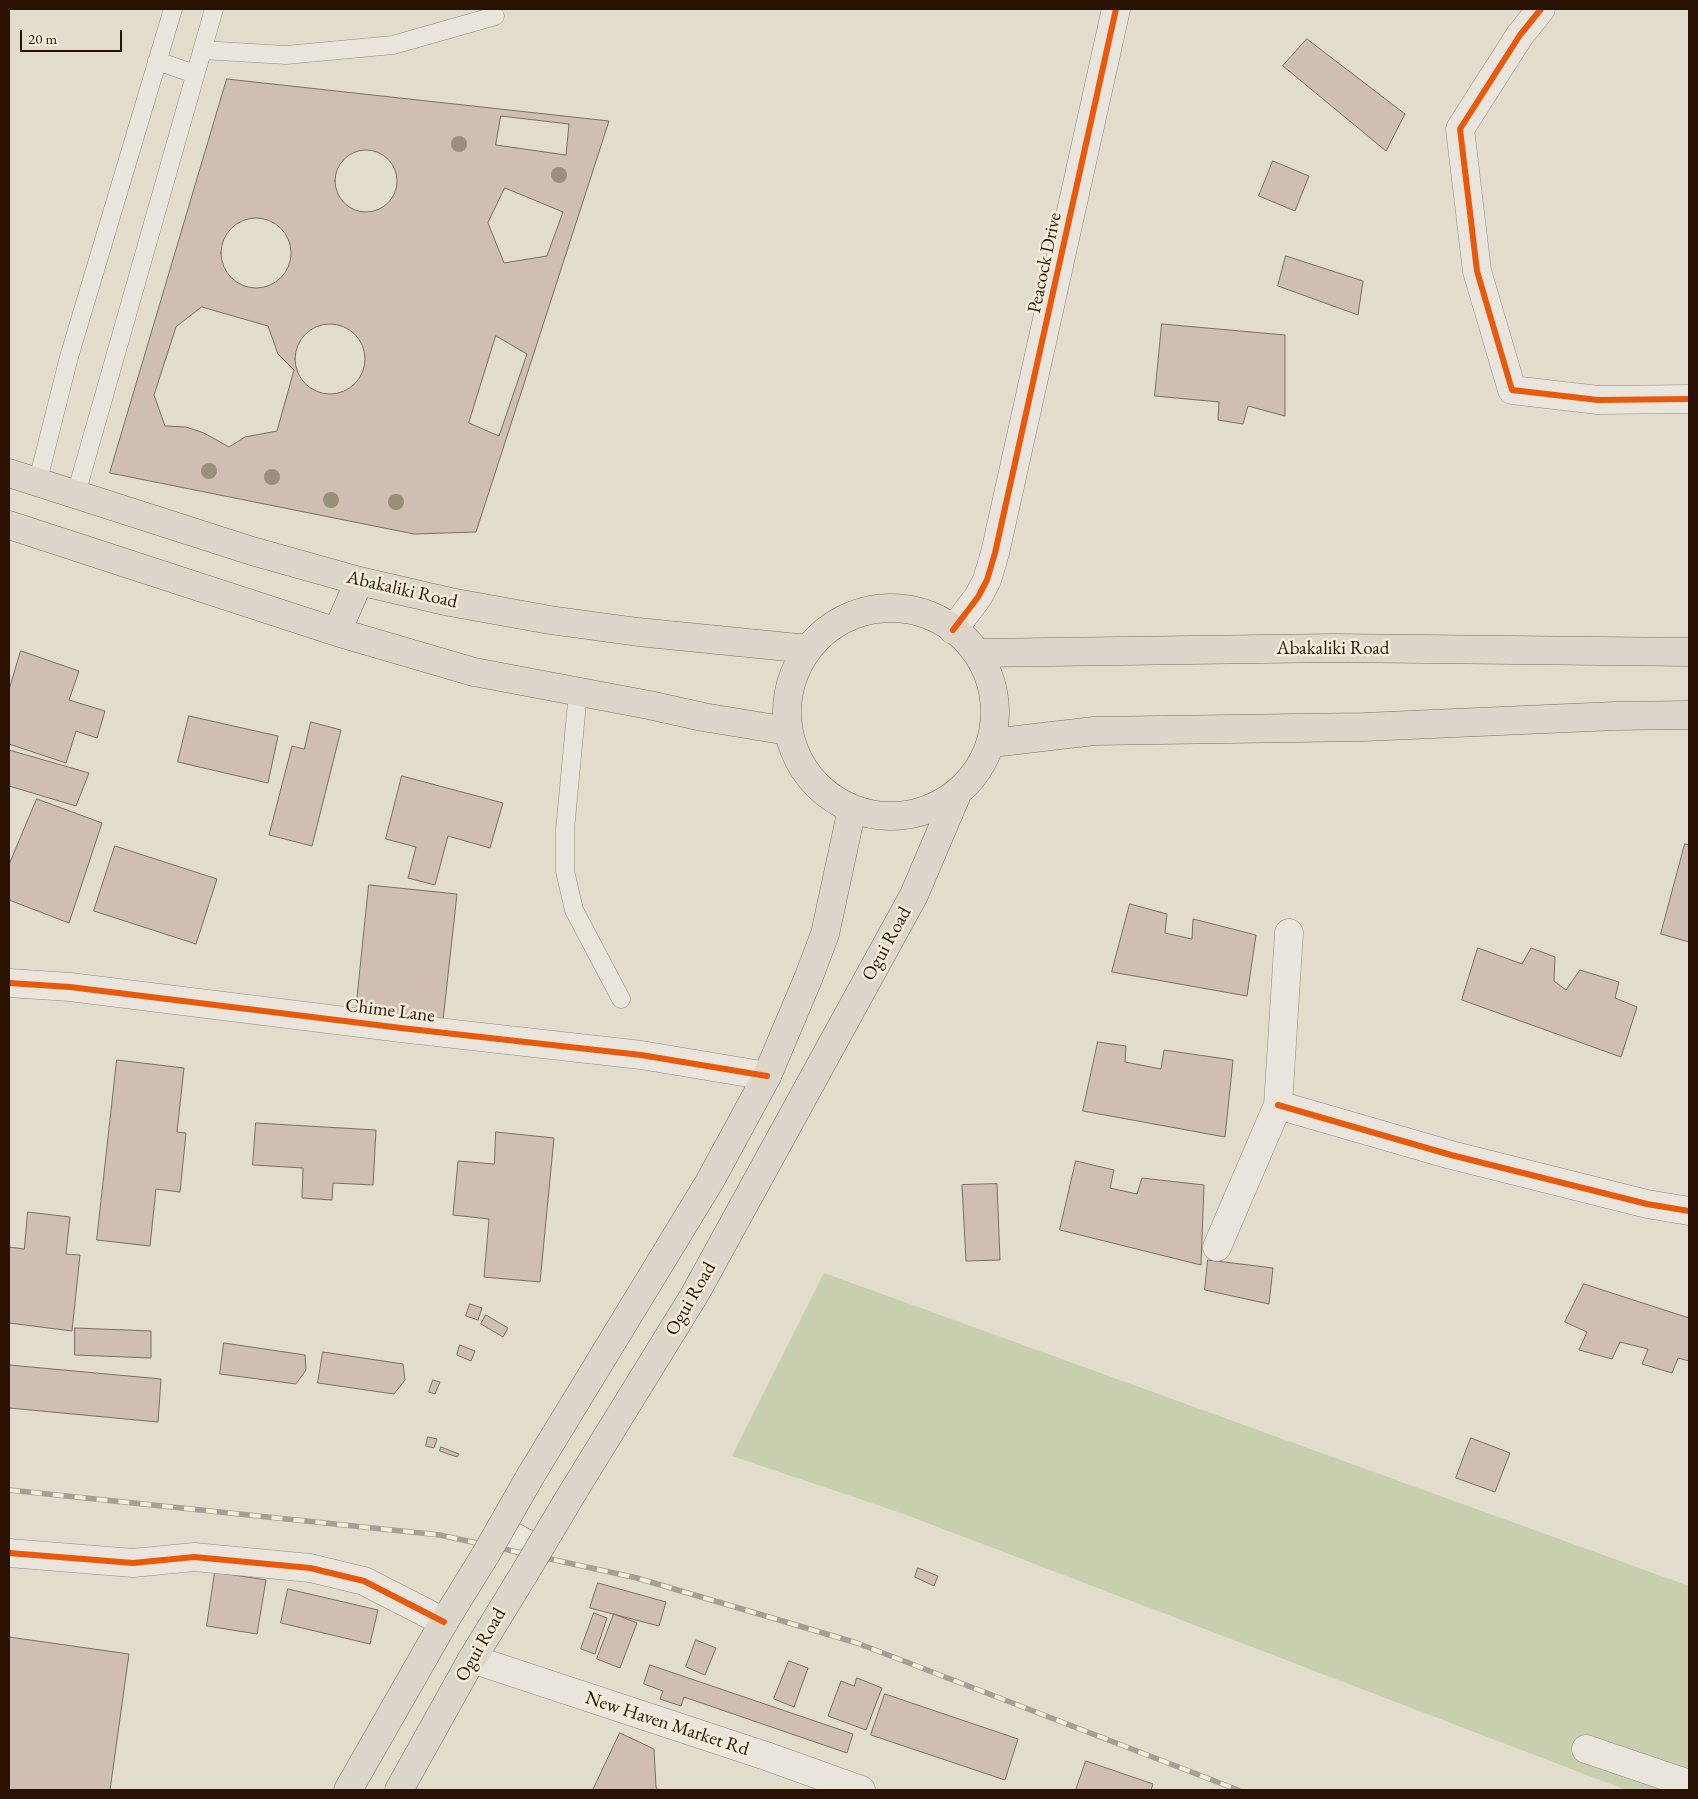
<!DOCTYPE html>
<html>
<head>
<meta charset="utf-8">
<style>
	body { margin:0 }
	#map { position:relative; width:1698px; height:1799px; overflow:hidden; background:#e2dccc; font-family:"EB Garamond",serif }
	canvas { display:block }
	.frame { position:absolute; inset:0; border:10px solid #2a1202; pointer-events:none }
	.scale { position:absolute; left:20px; top:30px; width:102px; height:22px; box-sizing:border-box; border:2px solid #2a1202; border-top:0; padding-left:6px; font-size:15px; line-height:18px; white-space:nowrap; color:#2a1202; -webkit-text-stroke:4px #f2ecd8; paint-order:stroke }
</style>
</head>
<body>
<div id="map">
<canvas width="1698" height="1799"></canvas>
<div class="frame"></div>
<div class="scale">20 m</div>
</div>
<script>
const c = document.querySelector('canvas').getContext('2d');
c.lineJoin = 'round';
function fillPath(path, color) {
  c.fillStyle = color;
  c.fill(path, 'evenodd');
}
function strokePath(path, color, width, dash) {
  c.strokeStyle = color;
  c.lineWidth = width;
  c.lineCap = dash ? 'butt' : 'round';
  c.setLineDash(dash || []);
  c.stroke(path);
}
function drawText(font, color, halo, rows, align = 'center') {
  c.font = font + ' "EB Garamond",serif';
  c.lineWidth = 5;
  c.setLineDash([]);
  c.textBaseline = 'middle';
  c.strokeStyle = halo;
  c.fillStyle = color;
  for (const [text, x, y, turn = 0] of rows) {
    c.save();
    c.translate(x, y);
    c.rotate((+turn || 0) * Math.PI / 180);
    c.textAlign = isNaN(turn) ? turn : align;
    if (halo) c.strokeText(text, 0, 0);
    c.fillText(text, 0, 0);
    c.restore();
  }
}
const green = new Path2D(`
	M824,1273L1689,1586V1790H1626L904,1514L732,1456Z`);
const building = new Path2D(`
	M1307,39L1405,114L1386,151L1283,66Z
	M227,79L609,121L476,532L414,534L110,473Z
	M501,116L569,124L566,155L496,145Z
	M335 181a31 31 0 1 1 62 0a31 31 0 1 1-62 0Z
	M1273,161L1309,176L1295,211L1259,196Z
	M505,188L563,212L547,256L504,263L488,223Z
	M221 253a35 35 0 1 1 70 0a35 35 0 1 1-70 0Z
	M1286,256L1363,281L1358,315L1278,286Z
	M202,307L268,326L278,354L294,370L277,431L245,437L229,447L204,433L186,427L165,426L154,395L176,327Z
	M1162,324L1285,335V416L1248,406L1243,424L1218,420L1219,402L1155,396Z
	M295 359a35 35 0 1 1 70 0a35 35 0 1 1-70 0Z
	M496,336L527,354L499,436L469,423Z
	M21,651L79,671L69,700L105,711L97,738L76,731L66,763L9,744V690Z
	M189,716L278,736L268,783L178,762Z
	M311,722L341,730L312,846L269,835L292,746L304,749Z
	M9,750L89,773L76,806L9,786Z
	M402,776L503,803L490,848L448,836L435,885L408,878L416,847L386,839Z
	M37,799L102,823L69,923L9,900V865Z
	M1685,844L1689,845V942L1661,934Z
	M115,846L217,879L196,944L94,911Z
	M369,885L457,894L443,1020L356,1011Z
	M1130,904L1167,914L1165,933L1192,939L1193,919L1256,935L1247,996L1112,972Z
	M1478,948L1522,964L1531,948L1555,957L1554,981L1566,990L1580,970L1619,982L1615,998L1637,1007L1621,1057L1462,1000Z
	M1098,1042L1126,1046L1125,1062L1161,1069L1164,1050L1233,1060L1225,1137L1083,1111Z
	M117,1060L184,1068L177,1132L186,1133L180,1192L156,1189L150,1246L97,1240Z
	M256,1123L376,1130L373,1185L333,1183L332,1200L302,1198L303,1168L253,1165Z
	M496,1132L554,1138L540,1282L484,1277L489,1219L453,1215L458,1161L494,1164Z
	M1076,1161L1114,1170L1110,1188L1137,1194L1142,1178L1204,1185L1201,1265L1060,1230Z
	M997,1184L1000,1260L966,1261L962,1185Z
	M28,1212L70,1217L66,1254L80,1255L72,1331L9,1323V1247L24,1249Z
	M1208,1260L1273,1268L1269,1304L1205,1290Z
	M1584,1284L1689,1318V1361L1678,1358L1672,1373L1642,1364L1648,1349L1620,1342L1612,1359L1579,1350L1587,1332L1565,1322Z
	M470,1304L482,1308L478,1320L466,1316Z
	M486,1315L508,1328L503,1337L481,1324Z
	M75,1328L151,1331V1358L75,1355Z
	M224,1343L305,1355L306,1370L296,1384L220,1374Z
	M460,1345L475,1351L471,1361L457,1355Z
	M323,1352L403,1364L405,1380L394,1394L318,1383Z
	M9,1365L161,1379L158,1422L9,1408Z
	M433,1380L440,1382L435,1394L429,1392Z
	M428,1437L437,1439L434,1448L426,1446Z
	M1471,1438L1510,1453L1495,1492L1456,1478Z
	M441,1447L459,1454L457,1457L440,1451Z
	M918,1568L938,1576L934,1586L915,1577Z
	M215,1572L266,1580L257,1634L207,1626Z
	M598,1583L666,1602L659,1626L590,1608Z
	M288,1589L378,1610L370,1644L281,1623Z
	M594,1613L607,1618L595,1654L581,1649Z
	M614,1614L637,1623L620,1668L597,1659Z
	M9,1637L129,1654L110,1790H9Z
	M696,1640L716,1648L705,1675L686,1667Z
	M789,1661L808,1668L794,1707L774,1699Z
	M650,1665L853,1734L847,1753L684,1697L681,1706L660,1699L663,1691L644,1684Z
	M857,1678L882,1688L866,1730L828,1716L841,1681L854,1686Z
	M885,1694L1018,1739L1005,1780L871,1735Z
	M620,1733L654,1749L656,1787L658,1790H593Z
	M1086,1761L1153,1784L1151,1790H1076Z`);
const service = new Path2D(`
	M202,50L286,55L393,45L495,16
	M157,61L195,74
	M37,484L69,357L173,9
	M76,494L214,9
	M578,692L565,830V871L574,910L621,999`);
const minor = new Path2D(`
	M1541,9L1520,35L1460,129L1477,271L1512,390L1598,400L1689,399
	M9,983L70,987L401,1028L641,1055L767,1076
	M1278,1105L1451,1155L1647,1204L1689,1211
	M1217,1247L1278,1105L1289,933
	M9,1553L133,1563L194,1557L310,1568L364,1581L444,1622
	M472,1659L766,1756L861,1790
	M1586,1749L1689,1784`);
const tertiary = new Path2D(`
	M953,630L978,597L987,580L995,553L1116,9`);
const secondary = new Path2D(`
	M500,1529L538,1550`);
const primary = new Path2D(`
	M9,473L252,551L359,581L450,602L550,620L638,632L808,649
	M9,525L337,632L474,672L649,705L703,717L788,731
	M787 712a104 104 0 1 1 208 0a104 104 0 1 1-208 0Z
	M337,632L359,581
	M978,653L1335,648L1689,652
	M992,743L1094,731L1364,727L1615,716L1689,715
	M531,1475L710,1181L767,1076L808,979L825,934L852,809
	M573,1492L695,1294L914,895L957,794
	M348,1790L444,1622L486,1554
	M399,1790L472,1659L524,1574`);
const rail = new Path2D(`
	M9,1490L440,1535L637,1578L857,1643L1238,1790`);
const primaryBridge = new Path2D(`
	M486,1554L531,1475
	M524,1574L573,1492`);
const cycleway = new Path2D(`
	M1541,9L1520,35L1460,129L1477,271L1512,390L1598,400L1689,399
	M953,630L978,597L987,580L995,553L1116,9
	M9,983L70,987L401,1028L641,1055L767,1076
	M1278,1105L1451,1155L1647,1204L1689,1211
	M9,1553L133,1563L194,1557L310,1568L364,1581L444,1622`);
const trees = [
	[459,144],
	[559,175],
	[209,471],
	[272,477],
	[331,500],
	[396,502]
];
const streetNames = [
	["Peacock Drive",1045,263,-78],
	["Abakaliki Road",402,590,13],
	["Abakaliki Road",1333,649],
	["Ogui Road",887,944,-61],
	["Chime Lane",390,1011,7],
	["Ogui Road",691,1299,-60],
	["Ogui Road",481,1645,-60],
	["New Haven Market Rd",667,1724,18]
];
fillPath(green, '#c7cfaf');
fillPath(building, '#cfbeb1');
strokePath(building, '#766f64', 1);
strokePath(service, '#908a7e', 19);
strokePath(minor, '#908a7e', 29);
strokePath(tertiary, '#908a7e', 29);
strokePath(secondary, '#766f64', 29);
strokePath(primary, '#766f64', 29);
strokePath(service, '#e9e5dd', 18);
strokePath(minor, '#e9e5dd', 28);
strokePath(tertiary, '#e9e5dd', 28);
strokePath(secondary, '#e9e5dd', 28);
strokePath(primary, '#dcd5c9', 28);
strokePath(rail, '#a39e96', 5.5);
strokePath(rail, '#f2ecd8', 4, [11]);
strokePath(primaryBridge, '#766f64', 29, []);
strokePath(primaryBridge, '#dcd5c9', 28);
strokePath(cycleway, '#e8590c', 6);
c.fillStyle = '#978f7a';
for (const [x, y] of trees) {
  c.beginPath();
  c.arc(x, y, 8, 0, 2 * Math.PI);
  c.fill();
}
drawText('19px', '#2a1202', '#f2ecd8', streetNames);
</script>
</body>
</html>
